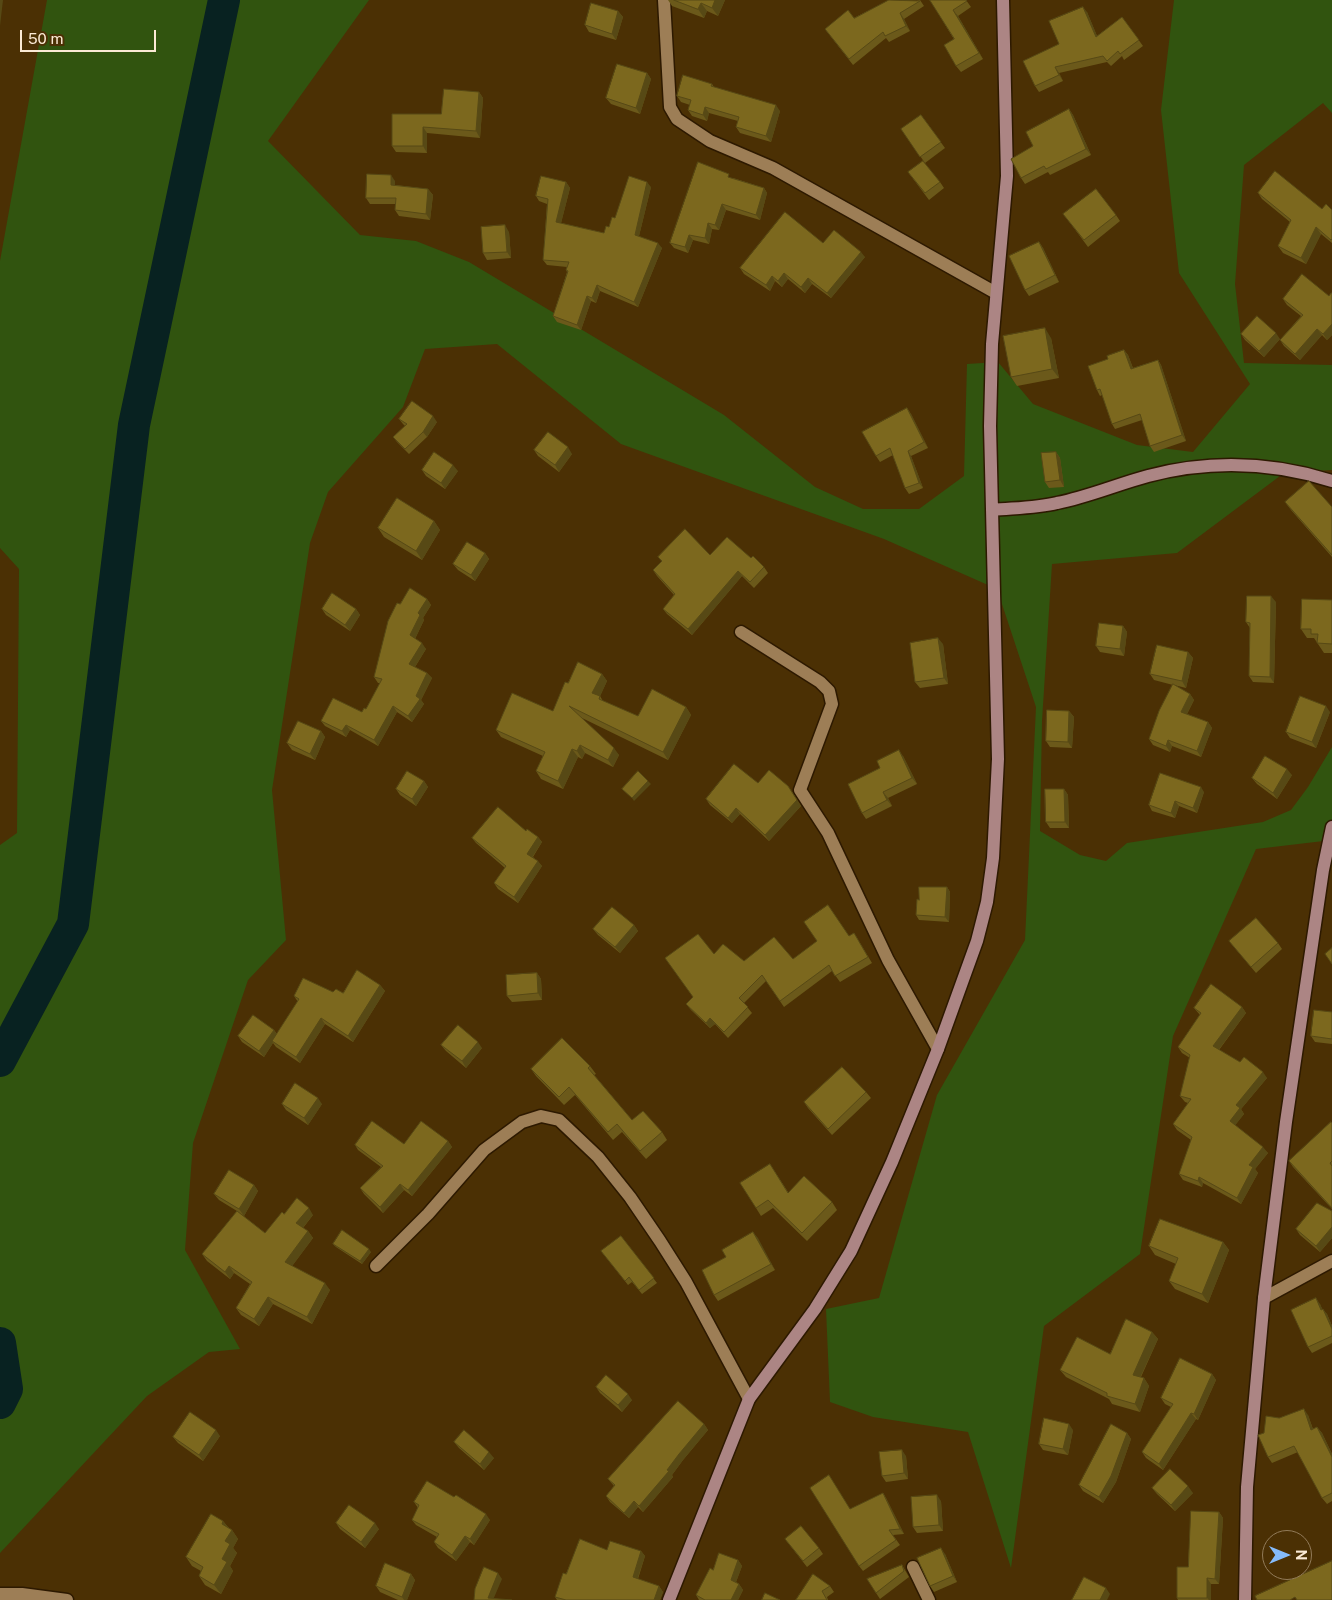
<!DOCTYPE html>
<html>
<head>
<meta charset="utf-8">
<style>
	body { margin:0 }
	#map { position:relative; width:1332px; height:1600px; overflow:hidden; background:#4b3004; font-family:"Public Sans",sans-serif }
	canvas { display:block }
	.north { position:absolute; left:1262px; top:1530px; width:50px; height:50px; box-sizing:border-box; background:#4b3004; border:1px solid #917a58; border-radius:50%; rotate:90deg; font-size:14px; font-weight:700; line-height:20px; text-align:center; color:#fbead5 }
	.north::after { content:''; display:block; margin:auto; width:18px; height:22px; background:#85bbfb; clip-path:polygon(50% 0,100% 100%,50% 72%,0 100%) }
	.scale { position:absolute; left:20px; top:30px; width:136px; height:22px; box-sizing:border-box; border:2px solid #fbead5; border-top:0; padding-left:6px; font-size:15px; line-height:18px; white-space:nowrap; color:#fbead5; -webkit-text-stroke:4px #4b3004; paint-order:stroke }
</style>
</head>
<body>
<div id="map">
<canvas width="1332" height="1600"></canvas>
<div class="north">N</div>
<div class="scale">50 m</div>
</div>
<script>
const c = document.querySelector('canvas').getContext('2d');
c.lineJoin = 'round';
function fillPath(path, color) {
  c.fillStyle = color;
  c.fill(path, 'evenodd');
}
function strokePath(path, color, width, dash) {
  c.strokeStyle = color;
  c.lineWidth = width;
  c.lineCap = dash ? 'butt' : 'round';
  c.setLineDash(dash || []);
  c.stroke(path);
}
const green = new Path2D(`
	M47,0H369L268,141L360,235L416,241L469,262L724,415L815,487L863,509H919L964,476L967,364L998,362L1033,404L1137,445L1193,452L1250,384L1179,273L1161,110L1174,0H1332V113L1323,103L1244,165L1235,284L1244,363L1332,365V470L1284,473L1177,553L1052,564L1042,721L1040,831L1080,855L1106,861L1127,843L1263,822L1291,810L1308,787L1332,747V840L1256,849L1173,1036L1140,1254L1044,1326L1011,1568L968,1432L873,1417L830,1402L826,1309L879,1298L937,1095L1025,940L1036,707L997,589L884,539L621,444L497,344L425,349L403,407L328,492L310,543L272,790L286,940L248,980L193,1143L185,1250L240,1349L209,1352L147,1396L0,1553V845L17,833L19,569L0,548V261Z`);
const river = new Path2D(`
	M0,1061L73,924L134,425L224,0
	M0,1343L7,1389L0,1403`);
const street = new Path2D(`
	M664,0L670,107L677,119L710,141L773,168L996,293
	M741,632L820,682L829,691L832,704L800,790L828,833L888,960L938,1049
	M376,1266L428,1214L484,1150L522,1122L541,1116L559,1120L598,1157L630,1197L660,1241L686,1282L749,1399
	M1264,1298L1332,1261
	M913,1567L929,1600
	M0,1594H22L67,1600`);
const secondary = new Path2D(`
	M993,510C1014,508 1037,508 1057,503C1088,497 1118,484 1148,476C1209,460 1272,462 1332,481
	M669,1600L749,1399L815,1309L851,1251L892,1162L938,1049L977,941L987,902L993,858L998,759L990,426L992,344L1007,176L1003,0
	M1245,1600L1247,1487L1264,1298L1286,1122L1323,870L1332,827`);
const wall = new Path2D(`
	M668,0H725L718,16L707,11L704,18L672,6Z
	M920,0L924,6L904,19L910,31L889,42L886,38L853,65L825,29L854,18Z
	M930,0H966L971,7L958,16L983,59L961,72L956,66L954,39Z
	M618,11L623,17L616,40L589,32L585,25Z
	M1087,12L1097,36L1122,17L1143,46L1124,60L1122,56L1111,66L1107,62L1059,73L1063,81L1039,92L1035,86L1059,44Z
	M647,73L651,79L640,114L611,104L606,98Z
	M712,84L714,87L780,111L771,142L740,133L736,127L738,121L709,113L707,121L692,116L688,110L690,105L681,102L677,96Z
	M479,92L483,98L480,138L427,133V153L396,152L392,146L441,114Z
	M1069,109L1073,115L1091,155L1050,175L1048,172L1025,184L1021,178Z
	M921,115L945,148L925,163L901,129Z
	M908,172L940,182L944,188L929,200Z
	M733,178L764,188L767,193L760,220L726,210L719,230L712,229L709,244L693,240L688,253L674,248L670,243Z
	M395,181V185L428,189L433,195L430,220L399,216L395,210V204H370L366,198Z
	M566,182L570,188L561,223L604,233L615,218L651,187L639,236L662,248L638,307L600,291L596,303L591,301L581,330L557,322L553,316L567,272L566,270L567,267L547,265L543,260L547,204L539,201L536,196Z
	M1258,193L1322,209L1332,210V243L1321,234L1306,264L1283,253L1278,246L1290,222L1262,199Z
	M1116,215L1120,221L1088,247L1068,220Z
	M509,232L511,258L487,260L483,253Z
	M1039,242L1043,248L1059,282L1029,296L1025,290Z
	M823,243L865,257L831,298L812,284L805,293L788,279L782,287L775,281L770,291L744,274L740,268Z
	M1332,293V335L1327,340L1322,335L1300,360L1284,346L1280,340L1301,316L1287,305L1283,299L1329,296Z
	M1241,334L1280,339L1264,357L1245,340Z
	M1051,338L1059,378L1017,386L1011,377Z
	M1124,350L1128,355L1133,368L1158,360L1161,365L1186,441L1154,452L1150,446L1142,420L1115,429L1112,424L1102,395L1100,396L1097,390L1108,359Z
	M907,408L911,414L928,448L911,456L923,488L909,494L905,488L893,455L880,462L876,456Z
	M399,419L437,422L427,437L409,454L397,442L393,437L405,426L403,424Z
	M534,450L572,454L559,472L538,456Z
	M1056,452L1060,458L1064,487L1049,488L1045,482Z
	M422,470L458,471L445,489L426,476Z
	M1285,502L1332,507V557L1291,510Z
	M434,521L440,530L422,560L384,537L378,528Z
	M485,553L489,559L475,581L458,570L453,564Z
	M710,555L751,558L764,567L768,573L754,588L742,576L692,635L667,614L663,609L674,595L657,576L653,570L662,562L658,557Z
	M427,599L431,605L423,618L424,620L415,639L426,649L415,667L427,673L432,678L421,700L424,704L412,722L397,712L378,746L350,730L346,737L325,726L321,721L362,712L366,709L380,683H378L374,677L400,604Z
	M1332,600V653H1324L1314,638H1307L1301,629Z
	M1276,602L1274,683L1253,682L1249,676L1250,628L1246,622Z
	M322,609H356L360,615L350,631L326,615Z
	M1123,626L1127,632L1124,656L1100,652L1096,646Z
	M943,644L948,684L920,688L915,682Z
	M1188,652L1193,658L1186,688L1174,685L1190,694L1194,700L1187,714L1208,722L1212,728L1201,757L1172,746L1170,752L1153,745L1149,739L1173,685L1154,680L1150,674Z
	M602,674L607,681L600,696L603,701L638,716L686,707L691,715L668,760L580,717L619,755L613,767L585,753L582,759L578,757L563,789L541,779L536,771L543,756L501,737L496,730L553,711L568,683Z
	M1069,711L1074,717L1072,748L1050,747L1046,741Z
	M1330,712L1316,748L1290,738L1286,732Z
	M321,731L325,737L315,760L292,750L287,743Z
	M903,756L917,784L888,798L892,806L866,819L862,813Z
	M1292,775L1277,799L1257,784L1252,778Z
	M424,781L428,787L416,806L400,795L396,789Z
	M758,783L788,786L801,806L769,841L740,814L732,823L710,805L706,799Z
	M1064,789L1068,795L1069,828H1050L1046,822Z
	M1204,792L1197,813L1179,806L1175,818L1152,811L1149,805Z
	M526,831L538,837L542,842L533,857L542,866L518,903L498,889L494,883L505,868L476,843L472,838Z
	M947,887L950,892L949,922L919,920L916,915L919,900Z
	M634,925L638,931L620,953L598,935L593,929Z
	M854,933L872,963L840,982L832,971L784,1007L766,981L744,1003L752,1013L728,1038L715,1024L710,1028L691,1010L686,1004L693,997L714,954L744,961L793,959L849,936Z
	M1229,941L1278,943L1282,949L1256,973L1234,947Z
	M537,973L541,979L542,1000L512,1002L507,996Z
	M380,985L385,991L353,1042L325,1024L300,1063L276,1047L273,1043L264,1057L242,1042L238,1036L274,1030L277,1034L298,1002L294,996L333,992L343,993Z
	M1242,1007L1246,1013L1219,1050L1267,1078L1241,1109L1244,1114L1235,1125L1268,1153L1255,1169L1258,1173L1241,1204L1203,1183L1202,1187L1183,1180L1179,1174L1191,1140L1177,1130L1173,1124L1188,1103L1185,1102L1180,1096L1190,1058L1182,1053L1178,1047L1200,1015L1194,1008Z
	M1332,1012V1044L1315,1042L1311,1036Z
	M441,1045L482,1048L466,1068L446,1051Z
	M590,1066L596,1074L594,1075L632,1120L662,1132L667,1140L646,1159L622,1132L613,1140L575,1095L564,1105L536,1076L531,1069Z
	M866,1092L871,1098L832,1135L808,1108L804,1102Z
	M282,1104H322L308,1125L286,1110Z
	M1332,1123V1209L1293,1167L1289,1161Z
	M448,1141L452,1147L412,1196L404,1190L383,1213L364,1194L360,1188L381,1167L358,1150L355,1145L404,1144Z
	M775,1172L788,1192L832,1202L837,1210L807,1241L773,1208L761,1216L756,1208Z
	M254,1185L258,1191L244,1216L237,1211L265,1233L284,1214L313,1215L303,1228L308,1231L313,1238L292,1266L330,1290L312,1324L273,1304L259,1326L241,1315L236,1308L250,1284L234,1273L230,1279L207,1261L202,1254L237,1211L219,1200L214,1194Z
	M1332,1211V1238L1320,1252L1300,1235L1296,1229Z
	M753,1232L775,1270L718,1301L714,1295L726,1257Z
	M621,1236L657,1283L642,1294L632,1282L628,1285L601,1251Z
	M1223,1242L1229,1250L1208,1303L1175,1289L1169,1281L1176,1264L1155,1255L1149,1246Z
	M333,1244L371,1252L362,1264L336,1247Z
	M1320,1304L1322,1309L1327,1314L1332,1326V1343L1312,1353L1308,1347Z
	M1152,1332L1158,1339L1141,1377L1144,1378L1149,1386L1140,1412L1112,1404L1109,1399L1066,1377L1060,1370L1110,1354Z
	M1212,1374L1216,1380L1198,1420L1196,1419L1163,1470L1146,1458L1142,1452L1171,1407L1165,1404L1161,1398Z
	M596,1387L632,1400L622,1412L600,1393Z
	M1308,1415L1313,1429L1317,1427L1322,1433L1332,1454V1501L1327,1504L1322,1498L1298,1452L1272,1463L1268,1457L1264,1433L1279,1418Z
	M704,1424L708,1430L683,1460L672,1475L673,1477L643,1512L638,1507L629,1518L610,1502L606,1496L614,1486L608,1479Z
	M1073,1430L1068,1455L1043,1450L1039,1444Z
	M1127,1433L1131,1439L1116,1482L1103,1503L1083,1491L1079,1485Z
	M220,1436L203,1461L178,1443L173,1437Z
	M454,1442L494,1458L484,1470L459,1448Z
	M906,1456L908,1479L886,1482L882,1476Z
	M1152,1488L1193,1493L1175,1511L1157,1494Z
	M883,1493L886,1498L904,1534L893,1535L900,1545L863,1571L859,1566L851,1509Z
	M454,1497L490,1520L474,1545L470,1542L456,1561L438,1548L434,1542L437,1537L416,1525L412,1520L418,1508L414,1502Z
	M941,1501L943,1531L917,1533L913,1527Z
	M1219,1512L1223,1518L1219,1584H1211V1600H1178L1177,1598L1188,1567Z
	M223,1521L228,1527L232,1530L238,1539L233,1548L237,1553L230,1566L233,1571L221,1594L205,1585L199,1576L201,1571L192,1566L186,1557Z
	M336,1523L379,1529L365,1548L340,1529Z
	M785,1539L819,1548L823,1554L807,1567Z
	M607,1550L641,1551L645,1556L638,1579L659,1586L663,1592L660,1600H557L555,1597L566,1574Z
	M945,1554L957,1582L934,1592L930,1586Z
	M738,1560L742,1566L736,1582L739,1584L743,1590L738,1600H699L696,1595L713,1570Z
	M902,1565L909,1577L880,1599L876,1593Z
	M411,1574L415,1580L407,1600H398L380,1592L376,1586Z
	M830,1586L834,1592L827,1597L828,1600H796Z`);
const shadedWall = new Path2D(`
	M0,0H3L0,26Z
	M715,0H725L718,16L712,8Z
	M701,3L707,11L704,18L698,9Z
	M1083,7L1087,12L1100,43L1096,37Z
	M953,10L958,16L983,59L979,53Z
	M618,11L623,17L616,40L612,34Z
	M900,13L904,19L910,31L906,26Z
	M1055,67L1059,73L1063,81L1059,75Z
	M647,73L651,79L640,114L636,108Z
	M479,92L483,98L480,138L476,131Z
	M776,105L780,111L771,142L766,136Z
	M705,107L709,113L707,121L703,115Z
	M1069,109L1073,115L1091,155L1086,149Z
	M423,127L427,133V153L423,146Z
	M391,175L395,181V191L391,185Z
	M566,182L570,188L560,227L556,222Z
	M647,182L651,187L638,240L635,235Z
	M764,188L767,193L760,220L756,215Z
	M428,189L433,195L430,220L426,214Z
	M722,204L726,210L719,230L715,225Z
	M708,223L712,229L709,244L705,238Z
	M505,225L509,232L511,258L507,252Z
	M1316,227L1321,234L1306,264L1301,258Z
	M689,235L693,240L688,253L685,247Z
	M1039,242L1043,248L1059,282L1055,275Z
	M658,243L662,248L638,307L634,302Z
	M861,252L865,257L831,298L827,293Z
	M784,273L788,279L782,287L778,281Z
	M772,276L775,281L770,291L766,285Z
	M808,278L812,284L805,293L801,287Z
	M597,285L600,291L596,303L592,298Z
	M587,296L591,301L581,330L577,325Z
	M1332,324V335L1327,340L1323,334Z
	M1045,328L1051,338L1059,378L1052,369Z
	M1317,329L1322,335L1300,360L1295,354Z
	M1276,333L1280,339L1264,357L1259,351Z
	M1124,350L1128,355L1135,374L1131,369Z
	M1158,360L1161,365L1186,441L1182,435Z
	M907,408L911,414L928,448L924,442Z
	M433,416L437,422L427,437L423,432Z
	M568,447L572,454L559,472L555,465Z
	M908,451L911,456L923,488L919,483Z
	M1056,452L1060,458L1064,487L1060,480Z
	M453,465L458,471L445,489L441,483Z
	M434,521L440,530L422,560L416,551Z
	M485,553L489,559L475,581L471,575Z
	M738,571L742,576L692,635L688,629Z
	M1271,596L1276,602L1274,683L1270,677Z
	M427,599L431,605L423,618L424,620L414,641L410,635L418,613Z
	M356,609L360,615L350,631L345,625Z
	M1123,626L1127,632L1124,656L1120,649Z
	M938,638L943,644L948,684L944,678Z
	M422,643L426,649L413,670L409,664Z
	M1188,652L1193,658L1186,688L1182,681Z
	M427,673L432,678L421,700L424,704L412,722L408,716L416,696Z
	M602,674L607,681L598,701L592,693Z
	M1190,694L1194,700L1185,718L1181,712Z
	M393,706L397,712L378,746L374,740Z
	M1326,706L1330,712L1316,748L1312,742Z
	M686,707L691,715L668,760L663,752Z
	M1069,711L1074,717L1072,748L1068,742Z
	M1208,722L1212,728L1201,757L1197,751Z
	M346,725L350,730L346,737L342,731Z
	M321,731L325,737L315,760L310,754Z
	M1168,740L1172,746L1170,752L1166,746Z
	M580,745L585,753L582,759L577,751Z
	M614,748L619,755L613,767L608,760Z
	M572,749L578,757L563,789L558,781Z
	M899,750L903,756L917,784L912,778Z
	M1287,769L1292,775L1277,799L1273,793Z
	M424,781L428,787L416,806L412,799Z
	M648,781L651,784L634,801L632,798Z
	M788,786L801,806L769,841L765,835Z
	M1201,787L1204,792L1197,813L1193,808Z
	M1064,789L1068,795L1069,828L1065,822Z
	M883,792L888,798L892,806L887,800Z
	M1175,801L1179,806L1175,818L1171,813Z
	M736,808L740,814L732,823L728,818Z
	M538,837L542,842L531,859L527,854Z
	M538,861L542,866L518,903L514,897Z
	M947,887L950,892L949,922L945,917Z
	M634,925L638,931L620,953L615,947Z
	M537,973L541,979L542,1000L538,993Z
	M380,985L385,991L353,1042L348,1036Z
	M1242,1007L1246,1013L1217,1052L1213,1046Z
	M321,1018L325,1024L300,1063L296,1057Z
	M710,1018L715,1024L710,1028L706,1023Z
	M274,1030L278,1036L272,1041L273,1043L264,1057L259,1051Z
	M478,1042L482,1048L466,1068L462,1061Z
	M1263,1072L1267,1078L1241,1109L1244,1114L1234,1127L1230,1121L1236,1105Z
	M318,1098L322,1104L308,1125L304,1118Z
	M448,1141L452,1147L412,1196L408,1190Z
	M1263,1147L1268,1153L1255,1169L1258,1173L1241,1204L1237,1198L1249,1165Z
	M1199,1177L1203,1183L1202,1187L1198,1181Z
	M400,1184L404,1190L383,1213L380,1207Z
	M254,1185L258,1191L244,1216L239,1209Z
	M309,1208L313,1215L301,1230L296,1223Z
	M1332,1227V1238L1320,1252L1316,1246Z
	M308,1231L313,1238L290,1269L285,1262Z
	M753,1232L758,1238L775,1270L771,1264Z
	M1223,1242L1229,1250L1208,1303L1202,1294Z
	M369,1249L371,1252L362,1264L360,1261Z
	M229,1266L234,1273L230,1279L225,1272Z
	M325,1283L330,1290L312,1324L307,1317Z
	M268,1297L273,1304L259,1326L254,1319Z
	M1316,1298L1320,1304L1325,1315L1321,1310Z
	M1323,1309L1327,1314L1332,1326V1329Z
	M1152,1332L1158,1339L1138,1382L1133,1375Z
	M1212,1374L1216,1380L1198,1420L1194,1414Z
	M1144,1378L1149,1386L1140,1412L1135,1404Z
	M628,1394L632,1400L622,1412L618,1405Z
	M1304,1409L1308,1415L1315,1436L1311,1430Z
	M1191,1413L1196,1419L1163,1470L1159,1464Z
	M704,1424L708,1430L683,1460L672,1475L673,1477L643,1512L639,1506L679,1454Z
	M1069,1424L1073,1430L1068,1455L1063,1449Z
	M1317,1427L1322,1433L1332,1454V1457Z
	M216,1430L220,1436L203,1461L199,1455Z
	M1127,1433L1131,1439L1116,1482L1103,1503L1099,1497Z
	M902,1450L906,1456L908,1479L904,1473Z
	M489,1452L494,1458L484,1470L480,1464Z
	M1188,1486L1193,1493L1175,1511L1171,1505Z
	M883,1493L886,1498L904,1534L900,1529Z
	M937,1495L941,1501L943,1531L939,1525Z
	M634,1501L638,1507L629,1518L624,1513Z
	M1219,1512L1223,1518L1219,1584L1215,1579Z
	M486,1514L490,1520L474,1545L470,1539Z
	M223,1521L230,1530L222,1524Z
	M375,1523L379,1529L365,1548L361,1542Z
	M232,1530L238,1539L233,1548L237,1553L230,1566L233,1571L221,1594L214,1585L222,1559L225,1541Z
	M465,1536L470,1542L456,1561L452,1555Z
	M941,1548L945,1554L957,1582L953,1576Z
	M641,1551L645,1556L636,1583L633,1577Z
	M738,1560L742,1566L735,1585L731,1580Z
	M498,1573L502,1579L493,1600L488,1598Z
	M411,1574L415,1580L407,1600H404L402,1597Z
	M1207,1578L1211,1584V1600H1209L1207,1598Z
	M739,1584L743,1590L738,1600H731Z
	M659,1586L663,1592L660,1600H654Z
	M1106,1588L1110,1594L1107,1600H1100Z`);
const building = new Path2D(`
	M674,0H715L712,8L701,3L698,9Z
	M889,0L920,1L900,13L906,26L885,36L883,32L849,59L825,29L848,10L854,18Z
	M930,0H966L967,1L953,10L979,53L956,66L944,45L954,39Z
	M591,3L618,11L612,34L585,25Z
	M1083,7L1096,37L1122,17L1139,40L1120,54L1118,51L1107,61L1103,56L1055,67L1059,75L1035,86L1023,61L1059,44L1049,21Z
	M617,64L647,73L636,108L606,98Z
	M683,75L712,84L711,86L776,105L766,136L736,127L739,117L705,107L703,115L688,110L691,100L677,96Z
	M444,89L479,92L476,131L423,127V146H392V114H441Z
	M1069,109L1086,149L1046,169L1044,166L1021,178L1011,159L1033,146L1026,132Z
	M921,115L941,142L920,157L901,129Z
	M923,161L940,182L925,193L908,172Z
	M698,162L729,174L728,177L764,188L756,215L722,204L715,225L708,223L705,238L689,235L685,247L670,243Z
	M1275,171L1322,209L1326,204L1332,210V239L1331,240L1316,227L1301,258L1278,246L1291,220L1258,193Z
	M367,174L391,175V185L428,189L426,214L395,210L396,198H366Z
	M541,176L566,182L556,222L604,233L606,226L609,227L612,217L615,218L629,176L647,182L635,235L658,243L634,302L597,285L592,298L587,296L577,325L553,316L568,271L566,270L569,262L543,260L548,199L536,196Z
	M1096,189L1116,215L1084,240L1063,214Z
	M785,212L823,243L834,230L861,252L827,293L808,278L801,287L784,273L778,281L772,276L766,285L740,268Z
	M505,225L507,252L483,253L481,227Z
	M1039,242L1055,275L1025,290L1009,256Z
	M1302,274L1329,296L1331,293H1332V324L1323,334L1317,329L1295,354L1280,340L1303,315L1283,299Z
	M1257,316L1276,333L1259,351L1241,334Z
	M1045,328L1052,369L1011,377L1003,336Z
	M1124,350L1131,369L1158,360L1182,435L1150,446L1140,414L1112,424L1100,389L1097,390L1088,366L1108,359L1107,356Z
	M412,401L433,416L423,432L405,449L393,437L407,424L399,419Z
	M907,408L924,442L908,451L919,483L905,488L890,448L876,456L862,432Z
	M548,432L568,447L555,465L534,450Z
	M434,452L453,465L441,483L422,470Z
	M1056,452L1060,480L1045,482L1041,453Z
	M1309,481L1332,507V555L1285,502Z
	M397,498L434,521L416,551L378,528Z
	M685,529L710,555L727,537L751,558L753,556L764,567L750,582L738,571L688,629L663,609L675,594L653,570L662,561L658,557Z
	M467,542L485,553L471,575L453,564Z
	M410,588L427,599L418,613L420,615L410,635L422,643L409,664L427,673L416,696L420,699L408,716L393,706L374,740L346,725L342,731L321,721L333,698L362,712L364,708L366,709L382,679L374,677L388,621L397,603L400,604Z
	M332,593L356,609L345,625L322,609Z
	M1247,596H1271L1270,677L1249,676L1250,623L1246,622Z
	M1302,599L1332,600V644L1317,643L1318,634H1311V629H1301Z
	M1099,623L1123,626L1120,649L1096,646Z
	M938,638L944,678L915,682L910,643Z
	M1157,645L1188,652L1182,681L1150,674Z
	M578,662L602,674L592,693L600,696L599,699L638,716L652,689L686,707L663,752L569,706L614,748L608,760L580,745L577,751L572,749L558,781L536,771L545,752L496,730L512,693L553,711L565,682L568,683Z
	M1173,684L1190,694L1181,712L1208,722L1197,751L1168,740L1166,746L1149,739L1159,711Z
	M1300,696L1326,706L1312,742L1286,732Z
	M1047,710L1069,711L1068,742L1046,741Z
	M298,721L321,731L310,754L287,743Z
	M899,750L912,778L883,792L887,800L862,813L848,784L880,768L877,761Z
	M1265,756L1287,769L1273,793L1252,778Z
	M734,764L758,783L769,770L788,786L797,800L765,835L736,808L728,818L706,799Z
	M407,771L424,781L412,799L396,789Z
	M638,771L648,781L632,798L622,789Z
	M1160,773L1201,787L1193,808L1175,801L1171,813L1149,805Z
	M1045,789H1064L1065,822H1046Z
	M498,807L526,831L527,829L538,837L527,854L538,861L514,897L494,883L506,866L472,838Z
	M919,887H947L945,917L916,915L917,899L919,900Z
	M828,905L849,936L854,933L868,957L835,976L829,965L780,1001L762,975L739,998L748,1007L724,1032L710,1018L706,1023L686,1004L693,997L665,958L698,934L714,954L723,944L744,961L774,937L793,959L817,941L804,922Z
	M612,907L634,925L615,947L593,929Z
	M1256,918L1278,943L1251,967L1229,941Z
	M1332,948V964L1325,954Z
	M357,970L380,985L348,1036L321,1018L296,1057L272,1041L299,999L294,996L303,978L333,992L336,989L343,993Z
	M537,973L538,993L507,996L506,975Z
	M1211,984L1242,1007L1213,1046L1240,1062L1244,1057L1263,1072L1236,1105L1240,1108L1230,1121L1263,1147L1249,1165L1253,1167L1237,1198L1199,1177L1198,1181L1179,1174L1192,1137L1173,1124L1191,1099L1180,1096L1190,1055L1178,1047L1201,1013L1194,1008Z
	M1314,1010L1332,1012V1039L1311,1036Z
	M253,1015L274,1030L259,1051L238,1036Z
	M458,1025L478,1042L462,1061L441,1045Z
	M562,1038L590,1066L588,1068L632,1120L643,1111L662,1132L640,1151L617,1124L608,1132L569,1087L559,1097L531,1069Z
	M842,1067L866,1092L828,1129L804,1102Z
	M295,1083L318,1098L304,1118L282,1104Z
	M372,1121L404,1144L421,1121L448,1141L408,1190L400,1184L380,1207L360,1188L383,1166L355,1145Z
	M1331,1122L1332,1123V1161L1330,1163L1332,1166V1208L1289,1161Z
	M770,1164L788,1193L804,1176L832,1202L802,1233L768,1200L756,1208L740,1183Z
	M229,1170L254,1185L239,1209L214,1194Z
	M297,1198L309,1208L296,1223L308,1231L285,1262L325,1283L307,1317L268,1297L254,1319L236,1308L252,1282L229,1266L225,1272L202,1254L237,1211L265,1233L282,1212L284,1214Z
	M1317,1203L1332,1211V1227L1316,1246L1296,1229Z
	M1160,1219L1223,1242L1202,1294L1169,1281L1178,1258L1149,1246Z
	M342,1230L369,1249L360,1261L333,1244Z
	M753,1232L771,1264L714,1295L702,1270L726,1257L722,1250Z
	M621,1236L654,1278L639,1290L629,1277L625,1281L601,1251Z
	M1316,1298L1321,1310L1323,1309L1332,1329V1336L1308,1347L1291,1310Z
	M1126,1319L1152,1332L1133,1375L1144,1378L1135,1404L1107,1396V1393L1060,1370L1077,1337L1110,1354Z
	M1180,1358L1212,1374L1194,1414L1191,1413L1159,1464L1142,1452L1173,1404L1161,1398Z
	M606,1375L628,1394L618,1405L596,1387Z
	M678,1401L704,1424L679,1454L667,1470L669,1471L639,1506L634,1501L624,1513L606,1496L615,1485L608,1479Z
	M1304,1409L1311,1430L1317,1427L1332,1457V1493L1322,1498L1294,1446L1268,1457L1258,1435L1264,1433L1266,1416L1279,1418Z
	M190,1412L216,1430L199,1455L173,1437Z
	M1044,1418L1069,1424L1063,1449L1039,1444Z
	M1111,1424L1127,1433L1111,1476L1099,1497L1079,1485Z
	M464,1430L489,1452L480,1464L454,1442Z
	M902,1450L904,1473L882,1476L879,1452Z
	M1170,1469L1188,1486L1171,1505L1152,1488Z
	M829,1475L850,1509L883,1493L900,1529L889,1530L896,1540L859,1566L810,1488Z
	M427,1481L454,1497L456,1495L486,1514L470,1539L465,1536L452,1555L434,1542L439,1534L412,1520L419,1505L414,1502Z
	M937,1495L939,1525L913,1527L911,1497Z
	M349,1505L375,1523L361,1542L336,1523Z
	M1191,1511L1219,1512L1215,1579L1207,1578V1598H1177V1567H1188Z
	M211,1514L223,1521L222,1524L232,1530L225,1541L230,1544L222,1559L227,1562L214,1585L199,1576L203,1567L186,1557Z
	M801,1526L819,1548L803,1561L785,1539Z
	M580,1539L607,1550L610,1541L641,1551L633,1577L659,1586L654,1600H566L555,1597L563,1573L566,1574Z
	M941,1548L953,1576L930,1586L917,1558Z
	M719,1553L738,1560L731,1580L739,1584L731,1600H705L696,1595L710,1568L713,1570Z
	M1332,1561V1600H1297L1295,1597L1290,1600H1257L1255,1596Z
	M385,1563L411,1574L402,1597L376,1586Z
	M902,1565L904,1571L876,1593L867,1579Z
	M484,1567L498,1573L488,1598L512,1600H474L475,1589Z
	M813,1574L830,1586L822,1591L827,1600H796Z
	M1084,1577L1106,1588L1100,1600H1072Z
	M765,1593L780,1600H762Z`);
fillPath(green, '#31540f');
strokePath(river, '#082221', 32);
strokePath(street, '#2d1900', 15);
strokePath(secondary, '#2d1900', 15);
strokePath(street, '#9d7e56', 12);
strokePath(secondary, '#ac8584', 12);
fillPath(wall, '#6b591a');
fillPath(shadedWall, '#574915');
fillPath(building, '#7c681e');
strokePath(building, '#574915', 1);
</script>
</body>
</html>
